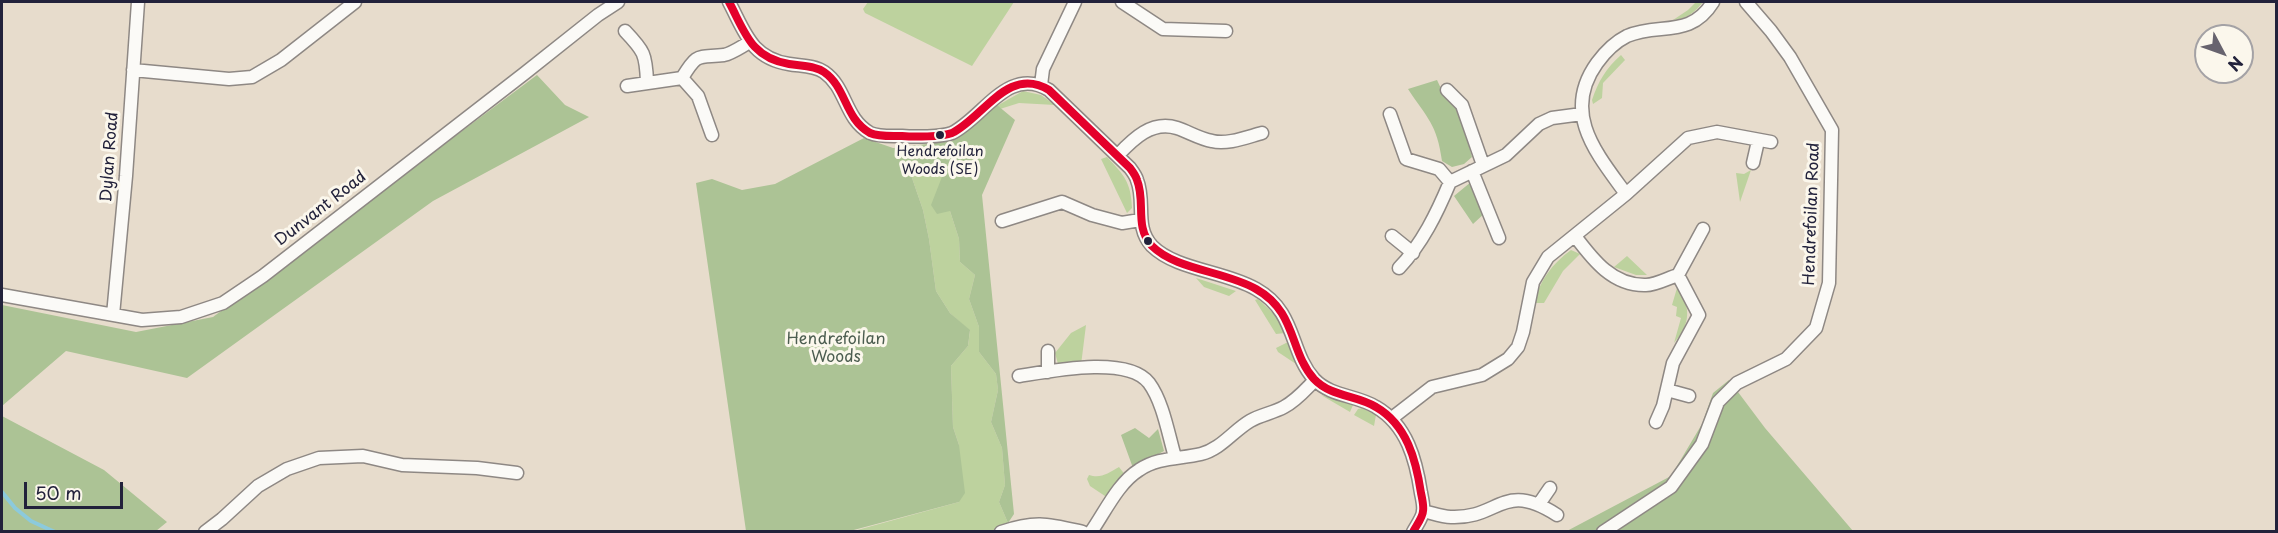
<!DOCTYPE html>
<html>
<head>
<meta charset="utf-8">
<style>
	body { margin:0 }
	#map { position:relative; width:2278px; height:533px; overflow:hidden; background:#e7dccc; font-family:"Playpen Sans",sans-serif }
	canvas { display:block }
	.frame { position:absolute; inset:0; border:3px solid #22223b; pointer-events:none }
	.north { position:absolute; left:2194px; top:24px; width:60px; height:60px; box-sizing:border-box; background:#fbf7ec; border:2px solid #a4a2a5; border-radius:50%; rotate:131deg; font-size:16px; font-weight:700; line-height:24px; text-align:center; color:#22223b }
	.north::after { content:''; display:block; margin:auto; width:21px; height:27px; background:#67636e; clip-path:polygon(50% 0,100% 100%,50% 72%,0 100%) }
	.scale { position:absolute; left:24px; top:482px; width:99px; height:27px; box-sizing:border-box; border:3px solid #22223b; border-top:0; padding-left:8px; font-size:18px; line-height:21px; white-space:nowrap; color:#22223b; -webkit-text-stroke:4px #fbf7ec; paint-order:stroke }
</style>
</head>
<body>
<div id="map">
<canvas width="2278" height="533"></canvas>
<div class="frame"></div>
<div class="north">N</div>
<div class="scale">50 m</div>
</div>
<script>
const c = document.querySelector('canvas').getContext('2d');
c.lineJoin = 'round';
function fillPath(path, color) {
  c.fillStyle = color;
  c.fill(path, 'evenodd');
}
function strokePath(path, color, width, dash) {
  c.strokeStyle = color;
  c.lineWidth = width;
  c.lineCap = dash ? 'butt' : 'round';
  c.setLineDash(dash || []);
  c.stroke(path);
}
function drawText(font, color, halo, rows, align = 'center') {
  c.font = font + ' "Playpen Sans",sans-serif';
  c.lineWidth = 6;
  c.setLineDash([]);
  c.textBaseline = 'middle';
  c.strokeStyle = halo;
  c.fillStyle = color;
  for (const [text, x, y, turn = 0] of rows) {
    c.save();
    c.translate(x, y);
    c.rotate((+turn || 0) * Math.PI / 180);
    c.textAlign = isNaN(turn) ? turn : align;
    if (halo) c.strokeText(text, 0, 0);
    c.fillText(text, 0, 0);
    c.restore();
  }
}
const green = new Path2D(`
	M868,2H1014L972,66L865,13L863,9Z
	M1696,2H1703C1695,12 1687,19 1673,20L1688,10Z
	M1621,55L1625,60L1603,83L1602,98L1593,104L1592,100C1598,82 1606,68 1621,55Z
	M1023,91L1041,95L1055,105L1019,103L1000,109L995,107Z
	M1107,157C1124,175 1131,182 1132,208L1127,213L1101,159Z
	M948,164L950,211L959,239L960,262L975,275L969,299L979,327V352L996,374L998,390L991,422L1002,448L1005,485L999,502L1008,523L994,531L850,532L959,502V445L953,427L951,366L968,346L970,331L950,313L936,291L929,239L923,210L911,175Z
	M1751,170L1740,202L1736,173L1744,174Z
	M1571,250L1580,254L1563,271L1544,303H1534C1540,280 1552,264 1571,250Z
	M1627,256L1647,275H1636L1614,267Z
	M1196,278L1236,291L1229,296L1204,287Z
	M1677,288C1692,307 1690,325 1674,343L1681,318L1676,316L1677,307L1672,305Z
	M1258,299L1276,316L1285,333L1276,334L1255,300Z
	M1086,325L1081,365L1058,364L1055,353L1071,333Z
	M1288,342L1296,364L1278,352L1276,348Z
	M1321,395L1353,405L1350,412Z
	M1362,408L1376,415L1374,426L1354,415L1358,409Z
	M1119,467L1126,476L1108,498L1090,486L1087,479L1089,475C1101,479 1108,473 1119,467Z`);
const forest = new Path2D(`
	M537,75L565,105L589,117L433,201L187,378L66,351L2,406V305L136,332L213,317Z
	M1437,80L1445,97L1456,107L1463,124L1472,157L1464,164L1452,167L1442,161C1437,124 1427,118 1408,89Z
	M997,105L1015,120L982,195L1014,514L1008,523L999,502L1005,485L1002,448L991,422L998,390L996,374L979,352V327L969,299L975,275L960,262L959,239L950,211L937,214L931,205L947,164L911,175L923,210L929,239L936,291L950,313L970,330L968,346L951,366L953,427L959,445L965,493L959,502L850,531H746L696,183L712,179L742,190L775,184L864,138L893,148L952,141Z
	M1471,182L1486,212L1473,224L1454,196Z
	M1729,380L1765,428L1853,531L1565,532L1671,476L1702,424L1713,393Z
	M2,416L104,470L167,522L156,531H2Z
	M1135,428L1149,438L1158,429L1164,451L1133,468L1121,435Z`);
const stream = new Path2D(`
	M2,492L15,508L31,521L55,532`);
const street = new Path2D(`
	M729,2C745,32 751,58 789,64C800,66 814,65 824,72C847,88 844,118 870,133C879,137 892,136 902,136C913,137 942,137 952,133C983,118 1008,65 1049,90L1130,168C1133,172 1136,176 1137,180C1146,202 1134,227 1152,246C1176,270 1225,271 1256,289C1297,312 1289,351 1314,379C1331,397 1357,395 1376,407C1407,425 1416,460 1421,493C1422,498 1424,506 1423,511C1423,517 1416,526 1413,532
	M1122,2L1163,29L1226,31
	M625,31C644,51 646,54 647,82
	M133,70L229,79L252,77L281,60L355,2
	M1041,85L1043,69L1075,2
	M627,86L682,78
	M1447,90L1462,105L1483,165
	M1390,114L1406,159L1439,169L1450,182
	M712,135L698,96L682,78C698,52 697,58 724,55C733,53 742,46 750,42
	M1118,155C1133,139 1152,120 1177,128C1189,132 1200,139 1212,141C1227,145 1247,137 1262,133
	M1753,163L1758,141
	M1472,171L1499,238
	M1626,194C1597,154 1561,113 1597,63C1605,52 1615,42 1627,36C1659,22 1690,39 1713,2
	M1002,221L1062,202L1092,215L1122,223L1140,220
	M1392,236L1413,253
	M1575,236C1593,260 1613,286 1646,285C1656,285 1668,278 1678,275L1703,229
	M1399,268C1422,244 1437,213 1450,182L1506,155L1539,124L1552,118L1582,114
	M2,295L142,320L181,317L223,303L263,276L525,73L598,15L618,2
	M113,315L126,176L138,2
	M1048,351V372
	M1019,376C1050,371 1128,355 1149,383C1163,402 1168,433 1175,457
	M1667,390L1689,396
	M1392,418L1432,387L1482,375L1508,359L1518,347L1523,332L1533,282L1548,257L1626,194L1688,138L1717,132L1771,142
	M1656,422L1663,406L1673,363L1699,315L1678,275
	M1539,504L1550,488
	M1423,511C1432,513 1442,517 1451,517C1500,519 1502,480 1557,515
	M205,532L222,519L258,486L287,469L319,458L363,456L402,465L477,468L517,473
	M1001,532C1036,520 1048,524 1083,532
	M1091,532C1105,512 1118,483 1139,470C1158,457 1180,459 1201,454C1221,449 1233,431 1250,421C1260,415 1273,413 1284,407C1297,400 1305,390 1315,380
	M1603,532L1671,487L1702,444L1718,402L1737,383L1786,359L1816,328L1829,283L1832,130L1790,57L1771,31L1746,2`);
const bus1 = new Path2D(`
	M729,2C745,32 751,58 789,64C800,66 814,65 824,72C847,88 844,118 870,133C879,137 892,136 902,136C913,137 942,137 952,133C983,118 1008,65 1049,90L1130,168C1133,172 1136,176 1137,180C1146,202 1134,227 1152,246C1176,270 1225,271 1256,289C1297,312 1289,351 1314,379C1331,397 1357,395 1376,407C1407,425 1416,460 1421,493C1422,498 1424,506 1423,511C1423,517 1416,526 1413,532`);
const markers = [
	[940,135,5,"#22223b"],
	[1148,241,5,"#22223b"]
];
const busNames = [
	["Hendrefoilan",940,152],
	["Woods (SE)",940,170]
];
const streetNames = [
	["Dylan Road",110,157,-86],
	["Dunvant Road",321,209,-38],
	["Hendrefoilan Road",1812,214,-88]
];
const parkNames = [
	["Hendrefoilan",836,340],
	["Woods",836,358]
];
fillPath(green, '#bdd29e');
fillPath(forest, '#acc395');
strokePath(stream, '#8ccadc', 4);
strokePath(street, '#8e8884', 15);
strokePath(street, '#fbfaf7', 12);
strokePath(bus1, '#e4002b', 8);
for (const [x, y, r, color] of markers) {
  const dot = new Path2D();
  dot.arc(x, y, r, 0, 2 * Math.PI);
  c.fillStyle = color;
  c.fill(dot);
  strokePath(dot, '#fbf7ec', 2);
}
drawText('14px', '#22223b', '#fbf7ec', busNames);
drawText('16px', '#22223b', '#fbf7ec', streetNames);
drawText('16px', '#4c5d50', '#fbf7ec', parkNames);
</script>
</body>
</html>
